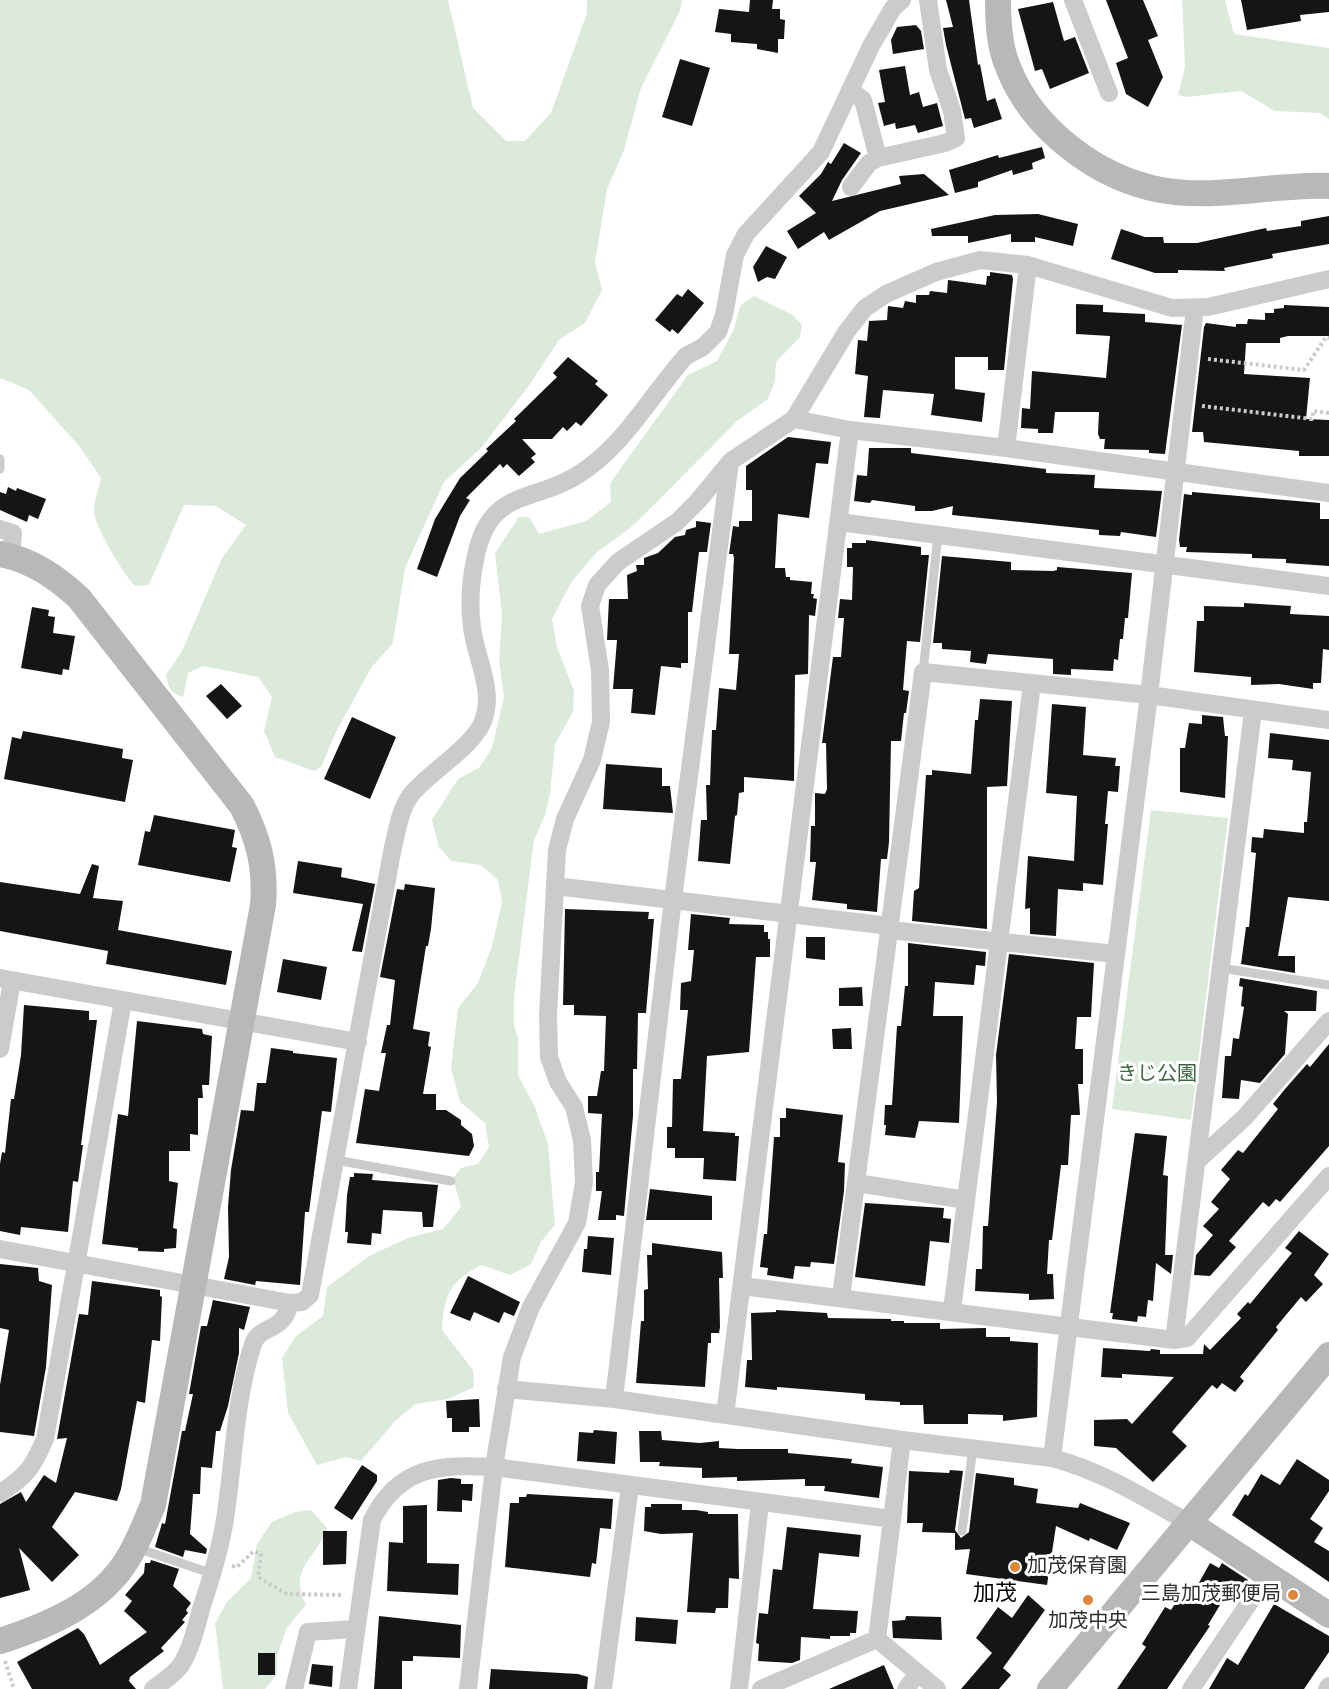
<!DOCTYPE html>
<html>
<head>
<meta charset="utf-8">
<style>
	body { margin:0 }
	canvas { display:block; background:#fff }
</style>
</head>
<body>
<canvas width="1329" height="1689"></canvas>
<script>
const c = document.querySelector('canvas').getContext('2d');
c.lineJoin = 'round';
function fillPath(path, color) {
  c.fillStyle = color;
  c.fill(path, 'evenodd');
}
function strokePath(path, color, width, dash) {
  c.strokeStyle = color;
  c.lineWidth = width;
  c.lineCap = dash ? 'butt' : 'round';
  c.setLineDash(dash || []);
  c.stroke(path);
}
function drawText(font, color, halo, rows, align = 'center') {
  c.font = font + ' "Sofia Sans Condensed","Noto Sans JP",sans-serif';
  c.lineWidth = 6;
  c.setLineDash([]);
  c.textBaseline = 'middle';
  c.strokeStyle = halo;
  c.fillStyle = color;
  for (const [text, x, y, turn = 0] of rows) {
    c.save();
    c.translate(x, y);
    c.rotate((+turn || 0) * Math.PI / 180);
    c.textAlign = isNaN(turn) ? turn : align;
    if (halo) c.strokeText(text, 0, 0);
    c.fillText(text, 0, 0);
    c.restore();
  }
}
const green = new Path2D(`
	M0,0H448L473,108L506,141H525L551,113L587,13V0H682L680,11L641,88L624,150L607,189L595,262L602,290L585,323L559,340L528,387L481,448L444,482L405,568L393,643L371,668L336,732L321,767L314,771L275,757L264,731L272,697L258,677L203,666L188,673L183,697C171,693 168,688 166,675L182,651L222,558L246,525L216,506L184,505L149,585L135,586C124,575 94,526 94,511C94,500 99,488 101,478L79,446L29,390L0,378Z
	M1182,0H1225L1234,34L1329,48V119L1320,113L1275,111L1241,91L1186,97L1178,95L1185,67Z
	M754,296L793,315L802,325L800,337L776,362L775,381L768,399L737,421L657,502L630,528L596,553L571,583L552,619L557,647L574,691L573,712L555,744L550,794L545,816L534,840L514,997V1025L518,1038V1075L535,1107L548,1144L555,1225L541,1242L531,1264L510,1275L481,1265C450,1282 444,1294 442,1330L473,1370L474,1387L448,1399L416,1404L395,1421L361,1461L346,1457L317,1465L288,1413L282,1358L296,1336L323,1316L327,1287L369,1256L408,1238L443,1229L461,1207L453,1178L461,1168L478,1164L489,1147L485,1123L460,1102L451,1068L458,1008L478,983L492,946L502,902L498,880L481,865L451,861L439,847L432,820L458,779L479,768L492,748L504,697L499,661L502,614L495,553L519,517H529L539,534L586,521L611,502L610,483L688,375L717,361L734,329L740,306Z
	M1151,810L1228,818L1191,1120L1112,1109Z
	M311,1510L327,1528C316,1560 288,1567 306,1605L287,1628L277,1656V1674L265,1689H223L215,1623L227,1602L251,1578L257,1544L272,1522L295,1512Z`);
const building = new Path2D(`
	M750,0H773L772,9H780V19L785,20L784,39H778V53L757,49V44L731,42V34L715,32L719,9L749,12Z
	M946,0H969L978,65L980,64L987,101L995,98L1002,119L974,128L971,118L965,119L946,45L943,28L953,27Z
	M1106,0H1143L1158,36L1148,40L1163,77L1148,107L1126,94L1116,63L1128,58Z
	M1241,0H1329V12L1300,15L1301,21L1247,30Z
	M1053,2L1064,41L1075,37L1089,73L1050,89L1042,69L1035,71L1018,9Z
	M916,25L921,31L924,49L893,54L891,40L897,27Z
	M680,59L710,68L692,126L662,117Z
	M905,66L910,95L919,92L923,107L937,103L943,126L918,133L915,125L896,129L895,123L884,126L878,103L885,102L879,70Z
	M844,143L861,153L842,180L832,201L901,184L899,176L924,174L949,195L880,211L829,240L824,232L798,249L787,231L816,213L799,196L821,174L828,162L831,164Z
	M1042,147L1045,158L1032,163L1033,169L1013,175L1012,170L978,182V187L955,193L949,170L998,155L999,158Z
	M1038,214L1078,224L1073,246L1035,237V242H1011V234L968,243V236H932L931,229L995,215Z
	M1329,216V244L1272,254L1273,258L1224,268L1225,271L1178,270V273H1155L1111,259L1121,229L1145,237H1163L1164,243H1197L1266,228L1267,231L1301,226V221Z
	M766,246L787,257L775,279L767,277L758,282L753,267Z
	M990,272L1012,275L1013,279L1004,370H988V357H955V389L985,393L982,422L931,415L934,394L883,390L880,418L864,417L868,376L855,374L858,340L867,341L869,321L887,320L888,306L903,308L905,301L916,303V295H929L930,291L947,293L948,280L986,285L987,276H990Z
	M688,289L704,303L678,334L672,329L670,332L655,320L677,294L682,297Z
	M1076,304L1103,305V312L1145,314V322L1182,325L1165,454L1149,453V450L1104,449L1105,439H1100L1098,434L1099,412H1055L1053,433H1038V429L1021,428L1022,408L1030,409L1032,371L1106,378L1110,336L1076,334Z
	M1284,305L1329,307V336H1288L1280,338V343H1246L1244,374L1310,378L1306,419L1329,420V456H1299V451L1204,442L1203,432H1192L1204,327L1206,323L1236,327V324H1247L1248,319L1265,320V313H1274V309L1284,308Z
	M568,357L598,381L595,384L608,395L581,426L576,422L567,431L563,427L552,439H522L536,454L531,458L535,462L519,476L507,464L503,468L500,464L466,498L470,500L460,516L437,577L417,569L435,519L460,478L488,451L486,449L516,421L514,419L557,377L553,373Z
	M788,437L831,442L828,464L816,463L809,518L778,514L775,568H785L786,577H790V580L812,582L811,594H814L813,598L817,599L815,616L809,615L808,674L795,675L794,781L744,777V792L739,793L737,815L735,816L730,864L698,861L701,820H707L706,785H710L712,730H716L719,688L736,690L739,654H729L734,558L733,554H729L733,526L739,527V521H752V490H746V466Z
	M869,448H911V453L1046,469V473L1095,475L1094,488L1162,491L1156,537L1121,532L1120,536L1099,535V530L952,515L953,506L932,511H915V506L872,500L870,503L854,501L857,475L867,476Z
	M8,487L16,491L17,488L46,499L38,519L29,515L27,522L0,510V492L6,494Z
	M1192,492L1320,503V519H1329V566L1286,563V559L1252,558V554L1186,552L1187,547H1180L1179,540L1184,494L1192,495Z
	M696,521L711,523L707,552H699L692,612H688V663H681V668L661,666L655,715L631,713L633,689H613L617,640H607L609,599H628L627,575L637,571L636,565H644V558L658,553L675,537L685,535L686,530L696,527Z
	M866,540L921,547V555H929L920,642L907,641L903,690L909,691L906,713H904L901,741H891L889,842L887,859H881L877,912L847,909V904L812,900L816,862H810L811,826H815V793L825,794L827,789L826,743H822L833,657H841L844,618H838L840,599L852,600L853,567H847V548H852V543H866Z
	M942,556L1011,562V570L1053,571L1057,570V567L1132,573L1128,618H1125L1123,639H1120L1118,660L1114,659L1113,671L1071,669V675L1053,674V659L988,654L986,664L970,662L971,651L942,649V643H933Z
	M1244,603L1291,606L1290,614L1329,616V650L1323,649L1321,683H1313V689L1279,684L1251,685V677L1194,672L1197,621H1204V606L1244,607Z
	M32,607L49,610L48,616L55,617L53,633L75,636L69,670L63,669L62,675L21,668Z
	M221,684L242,706L227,719L206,696Z
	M980,699L1012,701L1007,786L987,787V929L912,921L914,891L919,888L926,775H932V770L971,774L975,720H978Z
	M1052,704L1086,707L1083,755L1116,758L1115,766H1120L1118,792L1108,791L1105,824H1108L1103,885L1083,883V891L1058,889L1056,936L1030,934V908L1025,909L1028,856L1074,861L1077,796L1046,793Z
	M1202,715L1223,717L1225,736H1228L1225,798L1180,792V748H1185L1189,723L1202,724Z
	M352,717L396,737L370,799L324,779Z
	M23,731L123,749L122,758L133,760L125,802L4,779L12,737L21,739Z
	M1270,733L1329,740V901L1288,897L1278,956H1295V973L1241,964L1246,927H1249L1256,853L1251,852L1252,837L1263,838L1264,829L1304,833V822H1307L1311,772L1292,770L1293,760L1268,758Z
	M606,764L662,768V786H670L673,813L603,809Z
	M154,815L235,830L232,847L237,848L230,882L138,865L145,831L150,832Z
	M298,861L342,868L341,877L375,884L362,952L352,951L363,904L293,893Z
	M92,864L99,866L93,898L123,901L118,930L232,951L226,985L106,964L108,951L0,931V882L80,894Z
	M405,884L435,888L431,929L428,946H426L413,1029L430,1032L428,1046L431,1047L423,1094H436V1110H446L461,1120V1125L472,1134L474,1146L469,1156L356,1143L365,1089L379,1091L386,1053H381L387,1025H390L395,980L380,977L397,889L404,890Z
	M565,909L649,912L648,919H654L646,1013H638L637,1069H633V1116L624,1216L616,1215V1220H598L602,1191H596V1172H599L602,1114L588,1113V1096H597L601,1071H604L606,1016L574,1015V1005H563Z
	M691,914L730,918L729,924L764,925V932H768V939H770V957H756L749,1052L707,1056L703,1131L735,1133V1136H739L736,1181L703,1179L704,1158H675V1148H667V1127H672L673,1079H681L688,1010H680L681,983L691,981L694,950H688Z
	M806,937H825V960L806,958Z
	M908,943L986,952L985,966L976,965L974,985L935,982L933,1016H963L959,1123L919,1121L915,1138L885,1135L886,1125H884L885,1105H892L897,1026H901L905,986H908Z
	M1009,954L1094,963L1091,1017H1077L1075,1049H1083V1084H1078L1080,1115H1071L1068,1165H1061L1052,1240H1049L1047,1274H1053L1054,1299L1029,1300V1294L975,1291L976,1269H982L983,1226H988L997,1102L996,1055Z
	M283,959L327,967L321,1000L277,992Z
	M1240,978L1317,991L1316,1011H1284L1288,1014L1285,1054L1260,1083L1241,1080L1239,1099L1222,1098L1225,1056H1231L1233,1038L1239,1039L1244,1007L1241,1006L1243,987L1239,986Z
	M862,987L863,1006H839V988Z
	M24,1005L89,1011V1020H97L81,1145H83L78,1182L73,1181L68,1232L21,1227L20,1235L0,1231V1164L2,1152L5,1153L11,1099H14L21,1055Z
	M137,1021L202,1029L203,1034L212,1036L209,1085H202L203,1098H198V1135L190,1134V1151H169V1181L178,1183L173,1228L177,1229L176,1248L164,1249V1252L138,1251V1248L102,1244L118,1114L128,1116Z
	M851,1028L852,1049H833L832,1029Z
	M1329,1044V1146L1280,1202L1276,1199L1269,1207L1263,1202L1229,1241L1236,1247L1210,1276L1194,1275L1196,1255L1213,1235L1203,1226L1219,1209L1211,1202L1230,1179L1221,1170L1238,1150L1243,1153L1278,1109L1273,1104L1285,1089L1307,1064L1310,1067Z
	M271,1048L293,1051V1053L337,1058L331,1112L322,1111L309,1212H305L300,1285L256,1281L255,1285L224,1279L229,1257L228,1207L231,1170L241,1110L254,1111L257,1083H266Z
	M786,1108L843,1115L838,1162L845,1163L844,1191L834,1264L811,1262L810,1267L795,1266L793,1279L767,1275L768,1268L760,1267L764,1234H767L774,1137H780V1118H786Z
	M1135,1133L1167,1136L1163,1175L1168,1176L1165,1255H1173L1171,1274L1156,1263L1153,1301L1148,1300L1146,1317L1138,1316L1137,1322L1112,1319L1113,1313H1110Z
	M354,1173L373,1174L372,1180L438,1185L433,1227H423L422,1212L383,1210L381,1234L372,1233L371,1245L347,1243L348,1232H345L347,1195L350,1177H354Z
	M650,1189L712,1196V1220H646Z
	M865,1203L944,1208L943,1218L951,1219L949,1243L930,1241L925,1286L855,1277Z
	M1299,1231L1329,1254L1314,1275L1323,1284L1306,1302L1301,1297L1276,1327L1278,1330L1240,1377L1244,1381L1235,1392L1222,1383L1217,1389L1212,1385L1176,1427L1172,1432L1187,1446L1153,1482L1116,1448L1094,1446V1420L1127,1419L1132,1424L1174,1377L1122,1374V1378L1101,1377L1103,1348L1150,1351L1151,1349L1160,1350V1354H1203L1204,1344L1210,1350L1241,1318L1237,1314L1248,1302L1250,1304L1292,1253L1285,1248Z
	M588,1236L614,1238L611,1275L582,1272L584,1249H587Z
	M652,1243L722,1252L723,1278H719L720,1327L719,1333H711V1343H708L705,1387L636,1383L641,1321H644V1290L648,1289L647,1255H652Z
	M0,1264L38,1268L39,1281L52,1285L46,1367L34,1436L0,1432V1385L9,1330L0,1328Z
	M468,1276L520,1302L514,1316L504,1312L499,1323L474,1312L470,1321L450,1313Z
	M92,1281L160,1290V1296L162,1297L160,1341L152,1340L145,1403L137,1401L121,1489L117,1501L75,1492L52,1527L79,1555L52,1582L19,1548L30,1590L0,1598V1504L21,1492L26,1502L44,1475L56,1483L67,1438L57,1439L79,1314L88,1315Z
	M213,1300L250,1307L244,1330L239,1328V1353L228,1406L220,1431H216L212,1468L201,1467L200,1494H193L190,1534L207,1549L206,1554L185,1550L183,1557L155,1547L162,1523L165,1524L182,1431H185L193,1394H189L201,1326H207Z
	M776,1310L827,1313L828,1318L891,1319V1321H904V1323H940V1329L986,1328V1337H1010V1341L1038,1343L1037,1417L1003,1421V1415L968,1414V1424H924L923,1405H900V1402L865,1400V1394L777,1387V1390L745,1387L747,1360H752L751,1313L776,1312Z
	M479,1399L480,1427H469V1432H452V1418H447L446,1401Z
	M594,1430L617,1432L615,1464L577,1461L579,1432L593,1433Z
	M639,1431H661L662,1440L700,1443L719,1441V1448L738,1449H788V1453L852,1459L851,1463L883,1467L879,1498L824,1491L825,1486H805V1479L737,1481V1477L702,1478V1468L659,1466L660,1462H640Z
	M1297,1459L1329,1480V1491L1310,1519L1323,1528L1314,1542L1329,1551V1582L1232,1515L1245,1494L1248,1496L1261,1474L1280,1485Z
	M362,1465L377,1475V1481L352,1520L334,1508Z
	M950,1470L963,1471L955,1530L961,1538L969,1532L976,1473L1014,1478V1485L1038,1489L1036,1503L1078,1508L1080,1503L1130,1523L1117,1550L1090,1538L1089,1541L1056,1526L1047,1585L966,1574L970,1549L955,1550V1533L922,1532L923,1523H907L909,1471L949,1473Z
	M451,1478L461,1479V1484H473L472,1501L462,1500V1512L437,1511L438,1480Z
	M527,1494L613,1499L611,1529L600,1528L596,1564L592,1563L590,1577L505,1567L510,1503H519V1497H526Z
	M651,1504H682V1510H696L708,1512V1514H738L739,1579L729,1578L728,1608H716L715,1613L687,1612L693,1533L661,1534L644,1531L645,1507H651Z
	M427,1505V1563L459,1564L458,1595L387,1591L389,1542L403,1543V1506Z
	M787,1527L861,1535L859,1557L819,1553L813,1609L858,1611L856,1633H850V1636H830V1639L801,1637L800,1660L792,1663L758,1661L759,1644L756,1643L759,1613L768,1614L773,1569L782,1570Z
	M323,1531H347L346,1564L323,1565Z
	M151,1560L179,1569L173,1586L191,1603L186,1610L188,1613L182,1620L185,1622L161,1648L164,1651L130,1677L129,1681L136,1689H32L17,1662L78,1628L84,1634L100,1665L147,1632L124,1611L132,1601L125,1595L144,1573L145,1563H150Z
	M1210,1563L1219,1568L1222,1563L1248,1580L1237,1601L1226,1595L1208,1625L1210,1626L1167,1689H1117L1146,1647L1142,1644L1165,1607L1171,1610L1185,1588H1196Z
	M1028,1595L1045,1610L1003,1668L1011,1675L999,1689H961L992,1653L976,1638L998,1607L1012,1618Z
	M1274,1604L1329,1636V1652L1304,1689H1209L1227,1658L1238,1665Z
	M379,1616L461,1625L460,1658L413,1656V1661H402V1689H374Z
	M906,1616L941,1617L942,1640L893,1638L892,1621L905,1620Z
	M636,1617L678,1620L676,1644L635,1641Z
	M258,1653H275V1675H258Z
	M312,1664L333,1666L332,1687L309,1684Z
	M884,1665L894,1689H829Z
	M491,1669L578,1674L588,1677L587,1689H489Z`);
const path = new Path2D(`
	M1208,359L1304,370L1326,337L1329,338
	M1202,406L1312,419L1313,411L1329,413
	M232,1566L237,1567L254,1551L261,1554L258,1577L287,1594L342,1595
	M5,1661L14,1689`);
const lane = new Path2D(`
	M0,459V469
	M923,672L938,535
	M1221,968L1329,985
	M336,1160L451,1181
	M962,1531L973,1448
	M137,1548L213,1574`);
const street = new Path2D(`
	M1073,0L1109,93
	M850,90L863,100L878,158
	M851,187L869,163L878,158L945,143L956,138L952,111L938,70L928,0
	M794,419L850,430L1006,448L1329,493
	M1006,448L1028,265
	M839,522L1329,586
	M0,529L13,533L11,557
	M555,886L890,926
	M890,930L1116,954
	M0,978L358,1042
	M0,1049L12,981
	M1197,1161L1245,1117L1329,1021
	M856,1183L966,1200
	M0,1249L290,1303
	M742,1286L1174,1340L1187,1338L1329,1176
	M841,1297L923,672L1149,695L1329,720
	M952,1310L1032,684
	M1174,1340L1253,711
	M506,1389L614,1399L902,1440L1052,1458C1102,1471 1145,1498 1189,1523
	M614,1399L673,899L730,462
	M725,1415L850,430
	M1052,1458L1149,695L1195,308
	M0,1493C26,1477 33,1467 45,1439L123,1001
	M877,1639L902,1440
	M877,1639L937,1689
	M153,1689C162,1682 174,1675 181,1665C191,1649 196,1628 201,1609C210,1582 219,1554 224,1525C234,1466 234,1402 253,1344C260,1324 283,1334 290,1303L302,1302L310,1295L393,847C397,831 400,810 410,796C428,773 474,746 483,721C495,691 476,658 472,628C469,604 471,575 477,551C492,489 534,502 576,476C623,448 650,396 686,356L703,347L718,332L724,315L735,255L746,234L821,152L871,46L893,8L902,0
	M294,1689L308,1632L355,1629
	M348,1689L372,1520C399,1466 440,1464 494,1467L892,1519
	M468,1689L494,1467L512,1357L531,1307L577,1223L584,1182L582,1140L574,1107L558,1082L549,1057L548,1015L557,850L565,819L592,760L601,722L600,670L590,606L597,585L618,562L677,522L698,501L731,461L794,419L847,331L865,308L886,294L936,272L980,260L1028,265L1172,308L1208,307L1329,279
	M603,1689L630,1486
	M739,1689L760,1503
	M761,1689L877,1639
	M906,1689L917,1674
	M1191,1689L1268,1575
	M1327,1689L1329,1686`);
const secondary = new Path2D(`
	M998,0C998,22 999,46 1008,67C1032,129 1097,178 1161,190C1216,200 1274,184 1329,186
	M0,554C32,560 56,577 79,598L242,806C259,839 266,868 263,905L153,1505C145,1523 138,1543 127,1560C100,1604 47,1626 0,1641
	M1189,1523L1329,1615
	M1050,1689L1329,1355`);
const markers = [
	[1015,1567,6,"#dc8639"],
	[1293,1595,6,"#dc8639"],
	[1088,1600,6,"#dc8639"]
];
const parkNames = [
	["きじ公園",1157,1075]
];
const poiNames = [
	["加茂保育園",1027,1567],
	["三島加茂郵便局",1281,1595,"right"],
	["加茂中央",1088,1622,"center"]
];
const quarterNames = [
	["加茂",995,1594]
];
fillPath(green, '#dceadc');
fillPath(building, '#151515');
strokePath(path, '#cbcbcb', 4, [3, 3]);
strokePath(lane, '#cbcbcb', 9);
strokePath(street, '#cbcbcb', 18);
strokePath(secondary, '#b8b8b8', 26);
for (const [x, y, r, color] of markers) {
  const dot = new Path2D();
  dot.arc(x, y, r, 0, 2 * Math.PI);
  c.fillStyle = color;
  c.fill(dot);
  strokePath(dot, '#fff', 2);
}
drawText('20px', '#3d6741', '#fff', parkNames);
drawText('20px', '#2e2e2e', '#fff', poiNames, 'left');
drawText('22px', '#000', '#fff', quarterNames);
</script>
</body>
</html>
